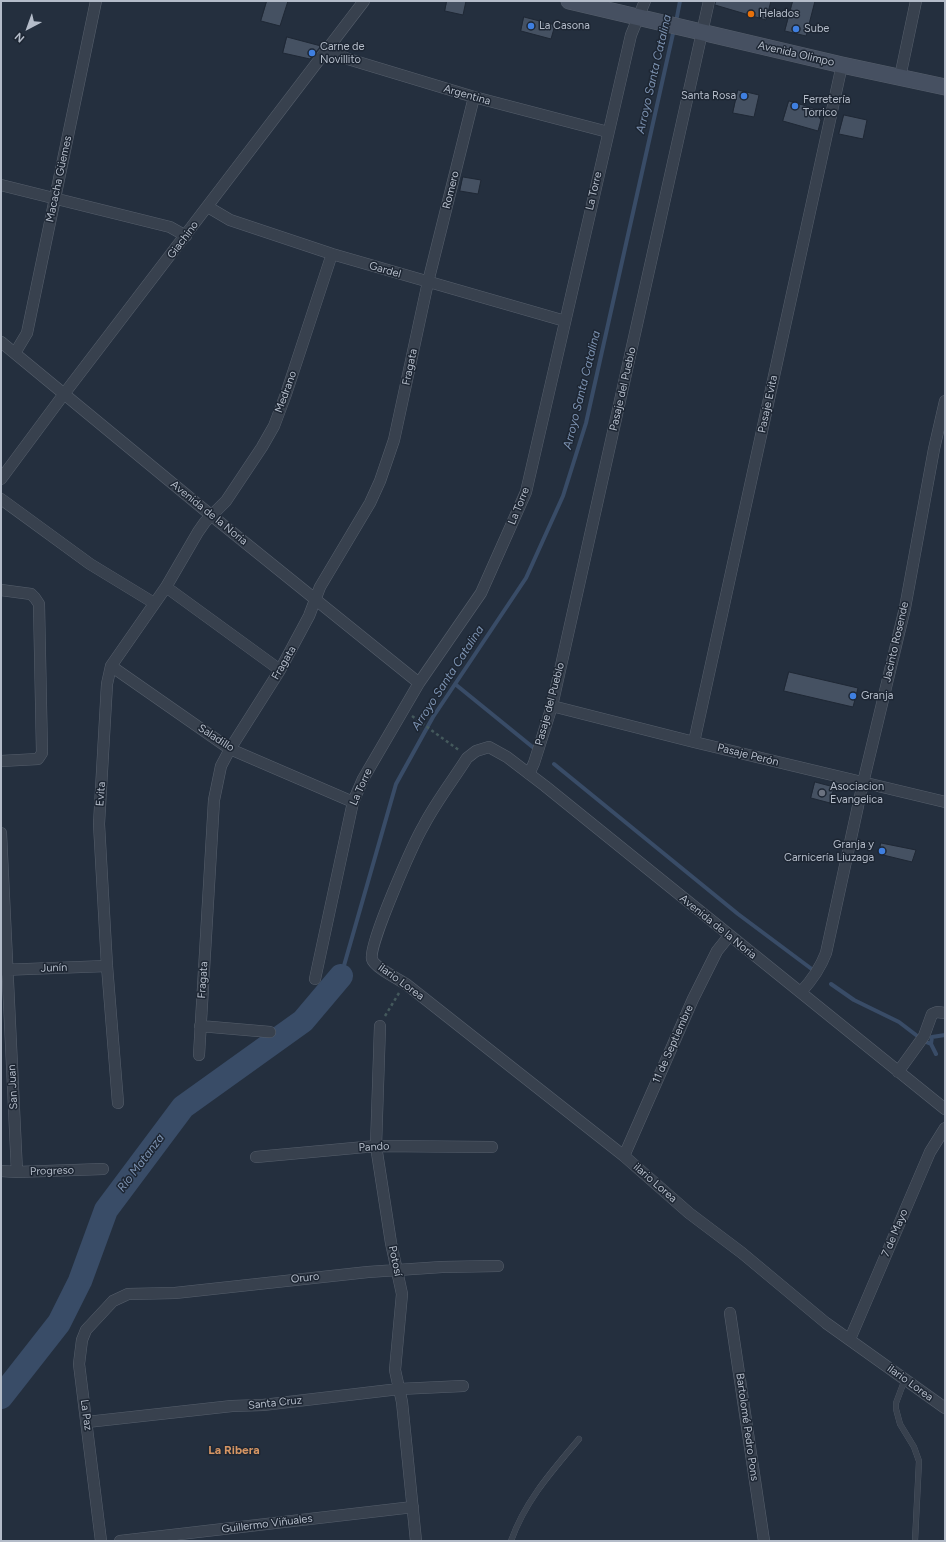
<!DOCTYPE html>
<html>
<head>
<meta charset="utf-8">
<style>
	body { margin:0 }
	#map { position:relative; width:946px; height:1542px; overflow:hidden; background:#242f3e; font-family:Figtree,sans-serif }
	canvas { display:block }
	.frame { position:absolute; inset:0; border:2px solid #b4bcc9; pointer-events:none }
	.north { position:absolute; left:8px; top:8px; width:40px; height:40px; -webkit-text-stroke:3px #1d2633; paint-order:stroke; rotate:221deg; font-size:11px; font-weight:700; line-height:16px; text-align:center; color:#b4bcc9 }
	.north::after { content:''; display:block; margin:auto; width:14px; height:18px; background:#b4bcc9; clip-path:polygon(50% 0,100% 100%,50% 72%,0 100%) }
</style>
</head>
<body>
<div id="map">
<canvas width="946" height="1542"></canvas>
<div class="frame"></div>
<div class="north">N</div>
</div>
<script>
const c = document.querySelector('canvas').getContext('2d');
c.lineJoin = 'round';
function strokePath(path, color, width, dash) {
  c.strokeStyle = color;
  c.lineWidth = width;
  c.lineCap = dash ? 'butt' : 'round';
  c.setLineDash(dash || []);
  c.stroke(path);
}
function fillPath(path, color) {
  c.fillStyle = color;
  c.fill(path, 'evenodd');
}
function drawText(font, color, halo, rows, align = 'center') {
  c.font = font + ' Figtree,sans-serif';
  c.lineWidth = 3;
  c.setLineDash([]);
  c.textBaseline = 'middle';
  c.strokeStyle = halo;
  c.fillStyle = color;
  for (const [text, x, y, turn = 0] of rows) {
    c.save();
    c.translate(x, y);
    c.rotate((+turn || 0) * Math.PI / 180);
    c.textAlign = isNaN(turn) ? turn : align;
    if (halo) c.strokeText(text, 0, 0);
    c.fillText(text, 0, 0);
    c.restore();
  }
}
const stream = new Path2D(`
	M676,22L680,1
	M455,684L535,749
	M554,764L738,914L813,970
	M341,976L396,784L433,717L526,578L563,496L586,423L674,29
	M831,984L854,1000L899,1022L916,1035
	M926,1042L931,1044L932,1037L945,1035
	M931,1044L936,1054`);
const river = new Path2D(`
	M1,1397L59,1323L80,1281L106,1210L183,1107L303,1021L341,976`);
const building = new Path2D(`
	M267,1H288L280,26L261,21Z
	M447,1H466L463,15L445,11Z
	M716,1H771L766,20L715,5Z
	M793,1H815L806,36L785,31Z
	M524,17L555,25L551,39L521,31Z
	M287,37L321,46L310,59L283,53Z
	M738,90L759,95L754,117L733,113Z
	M789,101L813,108L821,120L818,131L783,121Z
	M844,115L867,120L863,139L839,134Z
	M463,177L481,180L478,194L460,191Z
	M789,672L858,688L853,707L784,691Z
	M815,782L834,787L830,803L811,798Z
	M881,843L916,850L912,862L879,854Z`);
const path = new Path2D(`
	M412,716L460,751
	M385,1016L399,993`);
const lane = new Path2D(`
	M905,1379L896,1403V1409L900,1424L914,1447L919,1461L915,1541
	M511,1541C525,1501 552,1471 579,1439`);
const street = new Path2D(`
	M328,49L348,59L474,97L608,132
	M900,77L916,1
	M1,185L170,227L186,236
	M208,207L230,220L332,254L565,321
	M1,342L212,516L419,683
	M15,353L27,333L96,1
	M1,479L64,394L364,1
	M1,499L90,564L154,603
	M166,587L280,670
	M1,590L31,594L35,598L39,604L42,753L38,759L1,761
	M111,666L230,749L353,802
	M552,706L694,742L945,802
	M694,742L842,65
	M529,774L534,763L552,706L709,1
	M1,833L17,1172
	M1,970L107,966
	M315,979L353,802L363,779L419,683L481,593L526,492L631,35L645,1
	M801,992C812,980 820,969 826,953L863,783L905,608L934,449L945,401
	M200,1026L270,1032
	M380,1026L376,1146L391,1243L402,1294L395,1370L402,1402L416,1541
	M199,1055L214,800L221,766L230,749L280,670L309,616L320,587L370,503L380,481L394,440L428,282L474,97
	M898,1072L924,1036L932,1014L937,1012L945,1013
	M118,1103L107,966L99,824L107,684L111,666L166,587L198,532L205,522L226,501L262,447L274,426L286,394L332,254
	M945,1109L545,786L507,757L489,747L476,751L467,758C453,780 436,802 424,825C414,842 368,945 372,959C374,967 398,979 406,984L624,1156L689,1213L742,1253L826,1323L945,1408
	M624,1156L693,999L717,951L729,936
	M256,1157L376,1146L492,1147
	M1,1171L17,1172L103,1169
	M730,1313L764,1541
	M850,1339L930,1152L945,1128
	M87,1422L232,1406L263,1405L399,1389L463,1386
	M101,1541L79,1364L82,1340L86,1330L113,1301L128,1294L175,1293L368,1272L442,1267L498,1266
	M120,1541L413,1507`);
const secondary = new Path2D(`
	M569,1L842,65L945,87`);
const markers = [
	[751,14,4,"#e8710a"],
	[531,26,4,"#3f7fe0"],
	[796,29,4,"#3f7fe0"],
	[312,53,4,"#3f7fe0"],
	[744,96,4,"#3f7fe0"],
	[795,106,4,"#3f7fe0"],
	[853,696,4,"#3f7fe0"],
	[822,793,4,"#6b7280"],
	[882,851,4,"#3f7fe0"]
];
const poiNames = [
	["Helados",759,14],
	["La Casona",539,26],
	["Sube",804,29],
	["Carne de",320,47],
	["Novillito",320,60],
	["Santa Rosa",736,96,"right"],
	["Ferretería",803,100],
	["Torrico",803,113],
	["Granja",861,696],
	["Asociacion",830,787],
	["Evangelica",830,800],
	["Granja y",874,845,"right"],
	["Carnicería Liuzaga",874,858,"right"]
];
const streetNames = [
	["Avenida Olimpo",796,54,13],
	["Argentina",467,95,16],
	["Macacha Güemes",59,179,-78],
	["Romero",451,190,-76],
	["La Torre",594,191,-77],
	["Giachino",183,240,-53],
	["Gardel",385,270,16],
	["Fragata",410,367,-78],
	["Pasaje del Pueblo",623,389,-77],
	["Medrano",286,392,-70],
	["Pasaje Evita",768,404,-78],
	["La Torre",519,506,-68],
	["Avenida de la Noria",209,513,39],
	["Jacinto Rosende",896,642,-77],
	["Fragata",284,663,-60],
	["Pasaje del Pueblo",550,704,-75],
	["Saladillo",216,738,33],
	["Pasaje Perón",748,755,14],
	["La Torre",361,787,-66],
	["Evita",101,794,-86],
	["Avenida de la Noria",718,927,39],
	["Junín",54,968,-2],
	["Fragata",203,980,-86],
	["ilario Lorea",401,982,36],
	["11 de Septiembre",673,1044,-66],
	["San Juan",13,1087,-93],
	["Pando",374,1147,-3],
	["Progreso",52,1171,-2],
	["ilario Lorea",655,1183,41],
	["7 de Mayo",895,1233,-67],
	["Potosí",395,1261,78],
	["Oruro",305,1278,-6],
	["ilario Lorea",910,1383,36],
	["Santa Cruz",275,1403,-6],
	["La Paz",86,1415,82],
	["Bartolomé Pedro Pons",747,1427,82],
	["Guillermo Viñuales",267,1524,-7]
];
const waterNames = [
	["Arroyo Santa Catalina",654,74,-77],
	["Arroyo Santa Catalina",582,390,-76],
	["Arroyo Santa Catalina",448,678,-57],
	["Río Matanza",141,1163,-53]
];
const neighbourhoodNames = [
	["La Ribera",234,1450]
];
strokePath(stream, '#394c67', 4);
strokePath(river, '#394c67', 24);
fillPath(building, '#455162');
strokePath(building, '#1f2835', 1);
strokePath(lane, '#565f6c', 6);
strokePath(street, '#565f6c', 12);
strokePath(secondary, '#565f6c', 17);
strokePath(path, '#44595c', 2.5, [3, 3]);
strokePath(lane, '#38414e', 5.5);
strokePath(street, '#38414e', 11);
strokePath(secondary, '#465061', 16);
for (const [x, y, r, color] of markers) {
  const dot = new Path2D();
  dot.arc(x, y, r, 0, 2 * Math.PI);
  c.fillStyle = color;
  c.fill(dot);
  strokePath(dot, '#1d2633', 1.5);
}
drawText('11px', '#b4bcc9', '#1d2633', poiNames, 'left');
drawText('11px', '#b4bcc9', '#1d2633', streetNames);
drawText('italic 12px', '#7c92b1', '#1d2633', waterNames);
drawText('bold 12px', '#d59563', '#1d2633', neighbourhoodNames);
</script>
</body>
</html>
